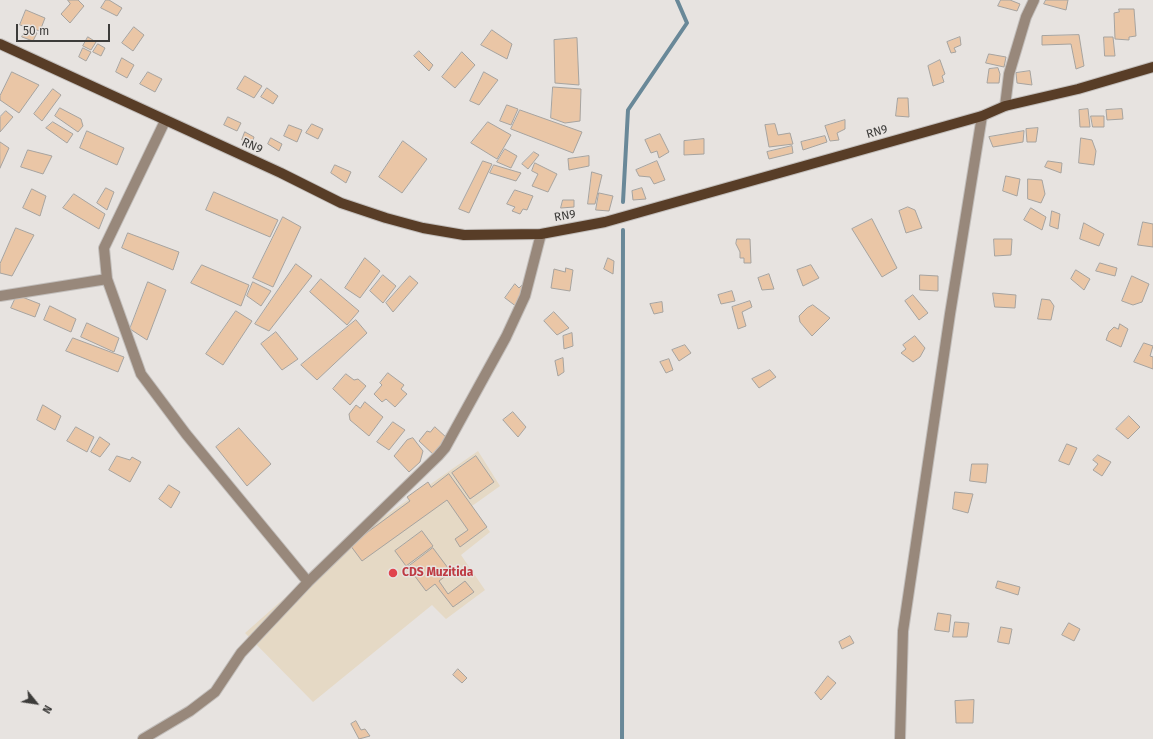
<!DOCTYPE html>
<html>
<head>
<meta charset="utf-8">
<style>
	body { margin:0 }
	#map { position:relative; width:1153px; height:739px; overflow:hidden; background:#e7e3e0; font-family:"Fira Sans",sans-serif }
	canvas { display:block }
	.north { position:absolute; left:16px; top:683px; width:40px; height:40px; -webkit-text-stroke:3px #e7e3e0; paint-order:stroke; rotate:120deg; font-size:11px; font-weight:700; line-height:16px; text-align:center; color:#3d3c3a }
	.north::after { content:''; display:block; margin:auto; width:14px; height:18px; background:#3d3c3a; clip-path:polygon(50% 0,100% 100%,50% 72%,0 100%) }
	.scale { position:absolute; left:16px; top:24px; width:94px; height:18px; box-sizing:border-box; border:2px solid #3d3c3a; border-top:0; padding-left:5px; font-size:12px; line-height:14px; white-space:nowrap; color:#3d3c3a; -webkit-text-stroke:3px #e7e3e0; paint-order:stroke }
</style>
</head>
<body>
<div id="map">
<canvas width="1153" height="739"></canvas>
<div class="north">N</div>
<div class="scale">50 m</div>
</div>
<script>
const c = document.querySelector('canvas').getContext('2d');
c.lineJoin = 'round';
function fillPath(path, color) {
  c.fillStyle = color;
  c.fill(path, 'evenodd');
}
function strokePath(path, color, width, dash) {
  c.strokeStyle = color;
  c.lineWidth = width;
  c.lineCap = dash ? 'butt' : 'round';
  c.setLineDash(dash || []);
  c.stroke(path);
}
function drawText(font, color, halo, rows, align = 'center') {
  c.font = font + ' "Fira Sans",sans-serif';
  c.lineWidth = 3;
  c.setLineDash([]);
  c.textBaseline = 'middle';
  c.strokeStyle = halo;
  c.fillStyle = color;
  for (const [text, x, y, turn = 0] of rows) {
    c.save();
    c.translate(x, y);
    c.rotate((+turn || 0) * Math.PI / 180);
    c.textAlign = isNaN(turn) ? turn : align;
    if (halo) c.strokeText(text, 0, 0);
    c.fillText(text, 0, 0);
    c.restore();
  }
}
const medical = new Path2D(`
	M478,451L500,486L472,506L490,532L461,555L485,590L446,619L432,605L313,702L245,633L349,541Z`);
const stream = new Path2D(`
	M623,202L628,110L687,23L677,0
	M622,739L623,230`);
const building = new Path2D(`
	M68,0H78L84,6L70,23L61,14L70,4Z
	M106,0H109L122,8L117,16L101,8Z
	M1001,0H1010L1020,4L1017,11L998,6Z
	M1046,0H1068L1066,10L1044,4Z
	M1119,9H1134L1136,36L1129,37V40L1115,39L1114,13L1119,12Z
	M26,10L45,18L40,31L20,25Z
	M27,27L37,33L33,41L22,37Z
	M134,27L144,35L133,51L122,43Z
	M492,30L512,44L507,59L481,45Z
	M1079,35L1084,66L1076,69L1071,44L1042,45V36Z
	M88,37L96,42L91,50L83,46Z
	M960,37L961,45L954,48L956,52L951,53L947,42Z
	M1104,37H1113L1115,56H1105Z
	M577,38L579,85L555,83L554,40Z
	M98,44L105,48L101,56L93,52Z
	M83,48L91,52L86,61L79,57Z
	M419,51L433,65L429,71L414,56Z
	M462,52L475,65L455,88L442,77Z
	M989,54L1006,57L1004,67L986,63Z
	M122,58L134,65L127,78L116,72Z
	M940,60L945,74L942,76L944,82L933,86L928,66Z
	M998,68L1000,74L999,83H987L989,69Z
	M1030,71L1032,85L1017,83L1016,73Z
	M12,72L39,85L19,113L0,100V96Z
	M148,72L162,79L155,92L140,84Z
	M484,72L498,80L479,105L470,101Z
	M245,76L262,86L254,98L237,89Z
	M553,87L581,89L580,121L565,123L551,118Z
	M267,88L278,96L273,104L261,97Z
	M53,89L61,95L42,121L34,114Z
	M898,98H908L909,117L896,116Z
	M507,105L518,109L511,125L500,121Z
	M60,108L81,119L83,126L78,132L55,116Z
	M1088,109L1090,127H1080L1079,110Z
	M1122,109L1123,119L1107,120L1106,110Z
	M520,110L582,132L573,153L511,129Z
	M6,111L13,117L0,132V117Z
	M1091,116H1104V127H1093Z
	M228,117L241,123L237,131L224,125Z
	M845,120V129L837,133L839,140L830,141L825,126Z
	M53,122L73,134L67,143L46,128Z
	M488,122L511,135L497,159L471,143Z
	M312,124L323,129L318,139L306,133Z
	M775,124L778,135L790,133L793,144L769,147L765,125Z
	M289,125L302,130L297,142L284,136Z
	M1038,128L1036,142H1027L1026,129Z
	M87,131L124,148L117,165L80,148Z
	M1024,131L1023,142L993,147L989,137Z
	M245,132L254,137L252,144L242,140Z
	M660,134L669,152L659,158L657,151L651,153L645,140Z
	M825,136L827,142L803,150L801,142Z
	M271,138L282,144L279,151L268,144Z
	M1081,138L1092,140L1096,151L1094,165L1079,163Z
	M704,139V154L684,155V141Z
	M403,141L427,159L402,193L379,177Z
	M0,142L9,148L0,168Z
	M792,146L793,153L769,159L767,152Z
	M505,149L517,156L511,168L497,162Z
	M28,150L52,156L43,174L21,167Z
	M534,152L539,155L528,169L522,164Z
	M589,156V166L569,170L568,159Z
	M483,161L492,164L469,213L459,209Z
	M657,161L665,180L654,184L650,177L639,176L636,170Z
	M1048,161L1062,163L1061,173L1045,167Z
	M535,163L557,174L548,192L532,186L538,174L532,171Z
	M335,165L351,172L346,183L331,173Z
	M494,165L521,173L516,181L490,173Z
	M592,172L602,175L595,204H588Z
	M1006,176L1020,179L1017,196L1003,191Z
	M1028,179L1042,180L1045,194L1041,203L1028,199Z
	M106,188L114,192L107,210L97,203Z
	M642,188L646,199L633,200L632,191Z
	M32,189L46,196L40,216L23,208Z
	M515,190L533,196L527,210L523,209L520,214L512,211L515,207L507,204Z
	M214,192L278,220L270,237L206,210Z
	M599,193L613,196L609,211L596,210Z
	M74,194L105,214L99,229L63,208Z
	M563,200H574V207L561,208Z
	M908,207L915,210L922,228L906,233L899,211Z
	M1031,208L1046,217L1042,230L1024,220Z
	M1052,211L1060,214L1058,229L1050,226Z
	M283,217L301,227L273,287L253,278Z
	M872,219L897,268L882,277L852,229Z
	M1143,222L1153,224V247L1138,245Z
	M1084,223L1104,234L1099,246L1080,239Z
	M16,228L34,235L12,276L0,273V264Z
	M128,233L179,252L173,270L122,248Z
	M737,239H750L751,263H744V258H740V252L736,244Z
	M994,239H1012L1011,255L995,256Z
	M365,258L380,271L360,298L345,288Z
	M608,258L614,261L613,274L604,269Z
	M1100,263L1117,268L1115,276L1096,271Z
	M296,264L312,276L269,331L255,324Z
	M202,265L249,285L241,306L191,283Z
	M811,265L819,278L803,286L797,270Z
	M566,268L573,270L570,291L551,288L554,269L565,272Z
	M1076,270L1090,279L1084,290L1071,279Z
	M769,274L774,289L762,290L758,278Z
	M383,275L396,286L383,303L370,291Z
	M920,275L938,276V291L920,290Z
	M410,276L418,283L393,312L386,303Z
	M1132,276L1149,284L1142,302L1133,305L1122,301Z
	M321,279L359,311L347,325L310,292Z
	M148,282L166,290L147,340L130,329Z
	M253,282L271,291L261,306L247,296Z
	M515,284L519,288L523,284L517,307L505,298Z
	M732,291L735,301L721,304L718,295Z
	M993,293L1016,295L1015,308L995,307Z
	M17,295L40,304L35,317L11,308Z
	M913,295L928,313L919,320L905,301Z
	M1042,299L1050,300L1054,306L1051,320L1038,319Z
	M750,301L752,307L742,312L746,326L738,329L732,307Z
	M662,302L663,312L654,314L650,304Z
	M813,305L830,318L812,336L800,322L799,316L807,308Z
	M50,306L76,319L71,332L44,320Z
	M236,311L252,321L223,365L206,354Z
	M554,312L569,328L557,335L544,321Z
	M356,320L367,333L317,380L301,365Z
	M87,323L119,338L114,352L81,337Z
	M1120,324L1128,329L1121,347L1106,340L1109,332L1114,327L1118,329Z
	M276,332L298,359L282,370L261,344Z
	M572,333L573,346L564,349L563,336Z
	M915,336L925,348L920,357L913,362L901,353L906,349L903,345Z
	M73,338L124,357L118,372L66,351Z
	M1144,343L1153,346L1150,356L1153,357V369L1134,362Z
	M685,345L691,353L679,361L672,350Z
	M563,358L564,372L558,376L555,361Z
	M669,359L673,370L666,373L660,362Z
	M770,370L776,377L759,388L752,379Z
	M388,373L404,385L401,389L407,394L395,407L386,399L382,402L374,394L382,385L380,383Z
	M346,374L354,380L358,379L366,386L350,405L333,389Z
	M365,402L383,417L369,436L350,420L349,414L356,405L360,408Z
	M43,405L61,416L55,430L37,420Z
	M513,412L526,427L518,437L503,420Z
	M1129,416L1140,427L1128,439L1116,429Z
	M393,422L405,430L389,450L377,442Z
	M76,427L94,437L87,452L67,441Z
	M435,427L447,438L435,456L419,441L427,431L430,432Z
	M239,428L271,464L247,486L216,447Z
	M100,437L110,444L100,457L91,452Z
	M413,438L423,451L420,462L409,472L394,456L407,440Z
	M1067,444L1077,448L1069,465L1059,461Z
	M1098,455L1111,462L1102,476L1093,470L1098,464L1093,460Z
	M117,456L130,460L132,457L141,462L130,482L109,470Z
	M476,456L494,482L470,499L452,473Z
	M972,464H988L986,483L970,481Z
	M449,474L487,527L460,547L455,539L468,530L447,500L362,561L350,545L410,501L407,497L428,482L431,487Z
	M169,485L180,492L171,508L159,499Z
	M955,492L973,494L968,513L953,509Z
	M422,531L433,546L406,566L395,551Z
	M433,548L451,572L439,581L448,594L465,581L474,592L453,607L435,584L426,591L408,567Z
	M998,581L1020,587L1018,595L996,588Z
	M938,613L951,615L949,632L935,630Z
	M955,622L969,623L967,637H953Z
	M1069,623L1080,629L1074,641L1062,635Z
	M1001,627L1012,629L1009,644L998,642Z
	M850,636L854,643L842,649L839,642Z
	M458,669L467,678L462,683L453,675Z
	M828,676L836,683L821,700L815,693Z
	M974,700L973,723H956L955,701Z
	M356,721L361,730L365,729L370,736L359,739L351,724Z`);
const minor = new Path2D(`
	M1005,106L1009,74L1026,17L1034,0
	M165,121L104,248L107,279L141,374L186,434L308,582
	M0,296L107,279
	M143,739L190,711L215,692L241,653L308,582L438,456L445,448L506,337L525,296L541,234
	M900,739L903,631L950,314L982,116`);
const major = new Path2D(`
	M0,44L281,173L341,203L386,218L423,228L464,235L541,234L605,222L982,116L1005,106L1078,89L1153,67`);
const markers = [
	[393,573,5,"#e0444e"]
];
const streetNames = [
	["RN9",877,132,-16],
	["RN9",252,146,24],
	["RN9",565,216,-10]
];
const healthNames = [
	["CDS Muzitida",402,573]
];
fillPath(medical, '#e5d9c5');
strokePath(stream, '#698898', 4);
fillPath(building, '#eac6a6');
strokePath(building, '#a6a39f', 1);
strokePath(minor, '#c2bebb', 12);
strokePath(major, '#c2bebb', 12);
strokePath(minor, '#98887b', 10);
strokePath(major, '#583d27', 10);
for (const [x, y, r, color] of markers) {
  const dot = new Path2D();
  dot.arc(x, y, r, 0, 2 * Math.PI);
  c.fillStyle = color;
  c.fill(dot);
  strokePath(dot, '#e7e3e0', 1.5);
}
drawText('12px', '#3d3c3a', '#e7e3e0', streetNames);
drawText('bold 12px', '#be3a42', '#e7e3e0', healthNames, 'left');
</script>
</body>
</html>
